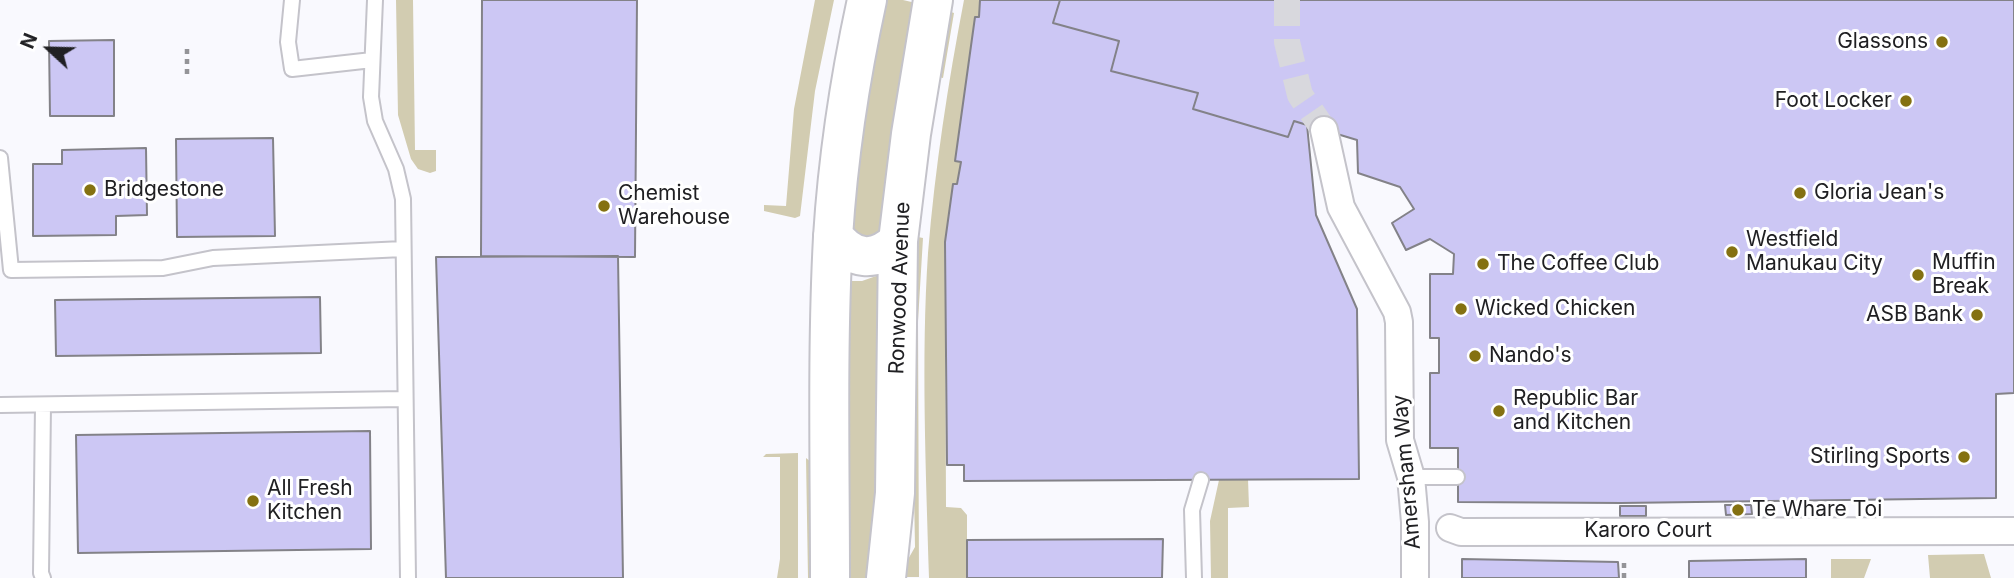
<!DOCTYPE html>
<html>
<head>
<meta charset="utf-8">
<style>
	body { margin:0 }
	#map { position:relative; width:2014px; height:578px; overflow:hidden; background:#f9f9fe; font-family:Inter,sans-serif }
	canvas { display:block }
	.north { position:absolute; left:14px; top:14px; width:70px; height:70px; -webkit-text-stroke:5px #fff; paint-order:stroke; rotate:292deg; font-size:19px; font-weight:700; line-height:28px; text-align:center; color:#202023 }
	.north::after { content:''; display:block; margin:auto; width:24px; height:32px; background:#202023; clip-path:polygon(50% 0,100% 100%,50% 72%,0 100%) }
</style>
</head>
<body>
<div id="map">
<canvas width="2014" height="578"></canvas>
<div class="north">N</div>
</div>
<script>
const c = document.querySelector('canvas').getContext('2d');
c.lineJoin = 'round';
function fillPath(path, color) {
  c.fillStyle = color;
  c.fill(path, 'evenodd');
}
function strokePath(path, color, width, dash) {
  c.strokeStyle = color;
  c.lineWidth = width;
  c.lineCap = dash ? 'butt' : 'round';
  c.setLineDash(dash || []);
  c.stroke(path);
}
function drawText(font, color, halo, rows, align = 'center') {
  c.font = font + ' Inter,sans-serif';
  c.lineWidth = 6;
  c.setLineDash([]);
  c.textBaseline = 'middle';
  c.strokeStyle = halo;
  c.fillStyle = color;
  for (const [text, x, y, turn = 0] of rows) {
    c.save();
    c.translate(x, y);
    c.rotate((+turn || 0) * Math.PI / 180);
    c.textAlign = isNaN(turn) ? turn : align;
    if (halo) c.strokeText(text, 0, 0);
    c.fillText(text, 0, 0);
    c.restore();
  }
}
const green = new Path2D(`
	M396,0H413L415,150H436V171L430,173L418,169L411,159L398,115Z
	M815,0H834L815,91L800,216L795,218L764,211V205L786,206L794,109Z
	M878,0H903L920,4L886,229C863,241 856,241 846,216Z
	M964,0H980L979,17L975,18L955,160L961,162L957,184H953L945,242L946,507L961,508L967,515V578H929C926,471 921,359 928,253C935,168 948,83 964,0Z
	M942,9L954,13L943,78L938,77Z
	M918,237L923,238L918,321L919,577H898L915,547L912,384Z
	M879,275L875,578H842L846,281H862Z
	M798,453V578H777L780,559V457H763L766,454Z
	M806,458L811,462L813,578H808Z
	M1248,479L1249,507L1228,508V578H1211L1210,521L1219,480Z
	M1984,554L1991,578H1930L1928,555Z
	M1831,559H1871L1864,578H1831Z`);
const building = new Path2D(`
	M482,0H637L635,257L481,256Z
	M980,0H1060L1053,23L1119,41L1111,71L1198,93L1193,109L1288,137L1294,121L1307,125L1316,215L1357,309L1359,479L964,481V465H947L945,242L953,184H957L961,162L955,161L975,17H979Z
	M1060,0H2014V393L1996,394V498L1621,503L1458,502V448H1430V373H1439V338H1430V274H1453L1454,254L1430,239L1406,250L1392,223L1414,209L1400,187L1358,173L1357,140L1294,121L1288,137L1193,109L1198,93L1111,71L1119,41L1053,23Z
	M114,40V116H50L49,41Z
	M273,138L275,236L177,237L176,139Z
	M146,148L147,215L116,216V235L33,236V164H62V150Z
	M618,256L623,578H446L436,257Z
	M320,297L321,353L56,356L55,300Z
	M370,431L371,549L78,553L76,435Z
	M1725,505H1751L1752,514L1726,515Z
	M1620,506H1646V516H1620Z
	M1163,539L1162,578H967V540Z
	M1462,559L1618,562L1619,578H1462Z
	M1806,559V578H1689V561Z`);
const streetTunnel = new Path2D(`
	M1287,0V42L1300,95L1324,130`);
const path = new Path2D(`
	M187,74V45
	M1624,578V558`);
const lane = new Path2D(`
	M292,0L288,42L292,69L372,60
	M375,0L371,97L375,121L396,169L403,199L408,578
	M0,158L11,270L163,268L213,258L403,249
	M0,405L405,399
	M43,405L41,573L43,578
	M1411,477H1457
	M1194,578L1192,510L1201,480`);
const street = new Path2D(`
	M1324,130L1341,207L1397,312L1399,322L1400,440L1411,477L1415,522V578
	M1450,528L1461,532L2014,531`);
const secondary = new Path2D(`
	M833,235C852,261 875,263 898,241
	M830,578C830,465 827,350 833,237C838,158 850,78 867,0
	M886,578L895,493L898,241L911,134L933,0`);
const markers = [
	[1942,42,7,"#847111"],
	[1906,101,7,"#847111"],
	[90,190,7,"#847111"],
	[1800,193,7,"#847111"],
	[604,206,7,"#847111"],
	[1732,252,7,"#847111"],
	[1483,264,7,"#847111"],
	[1918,275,7,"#847111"],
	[1461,309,7,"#847111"],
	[1977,315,7,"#847111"],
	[1475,356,7,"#847111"],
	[1499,411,7,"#847111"],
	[1964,457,7,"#847111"],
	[253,501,7,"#847111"],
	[1738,510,7,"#847111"]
];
const poiNames = [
	["Glassons",1928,42,"right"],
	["Foot Locker",1892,101,"right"],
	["Bridgestone",104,190],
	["Gloria Jean's",1814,193],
	["Chemist",618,194],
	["Warehouse",618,218],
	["Westfield",1746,240],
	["Manukau City",1746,264],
	["Muffin",1932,263],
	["Break",1932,287],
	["The Coffee Club",1497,264],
	["Wicked Chicken",1475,309],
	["ASB Bank",1963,315,"right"],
	["Nando's",1489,356],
	["Republic Bar",1513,399],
	["and Kitchen",1513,423],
	["Stirling Sports",1950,457,"right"],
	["All Fresh",267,489],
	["Kitchen",267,513],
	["Te Whare Toi",1752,510]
];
const streetNames = [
	["Ronwood Avenue",900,288,-88],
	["Amersham Way",1407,472,-95],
	["Karoro Court",1648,531]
];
fillPath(green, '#d2ccb1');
fillPath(building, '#ccc7f4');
strokePath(building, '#838288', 2);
strokePath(streetTunnel, '#d8d8dd', 26, [26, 13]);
strokePath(lane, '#c4c3ca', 18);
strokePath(street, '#c4c3ca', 30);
strokePath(secondary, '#c4c3ca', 42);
strokePath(path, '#949498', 4.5, [5, 5]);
strokePath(lane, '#fff', 14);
strokePath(street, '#fff', 26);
strokePath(secondary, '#fff', 38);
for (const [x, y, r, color] of markers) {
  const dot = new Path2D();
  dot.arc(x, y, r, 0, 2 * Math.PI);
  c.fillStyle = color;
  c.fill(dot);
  strokePath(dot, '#fff', 2.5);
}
drawText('21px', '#202023', '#fff', poiNames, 'left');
drawText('21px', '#202023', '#fff', streetNames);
</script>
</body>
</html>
